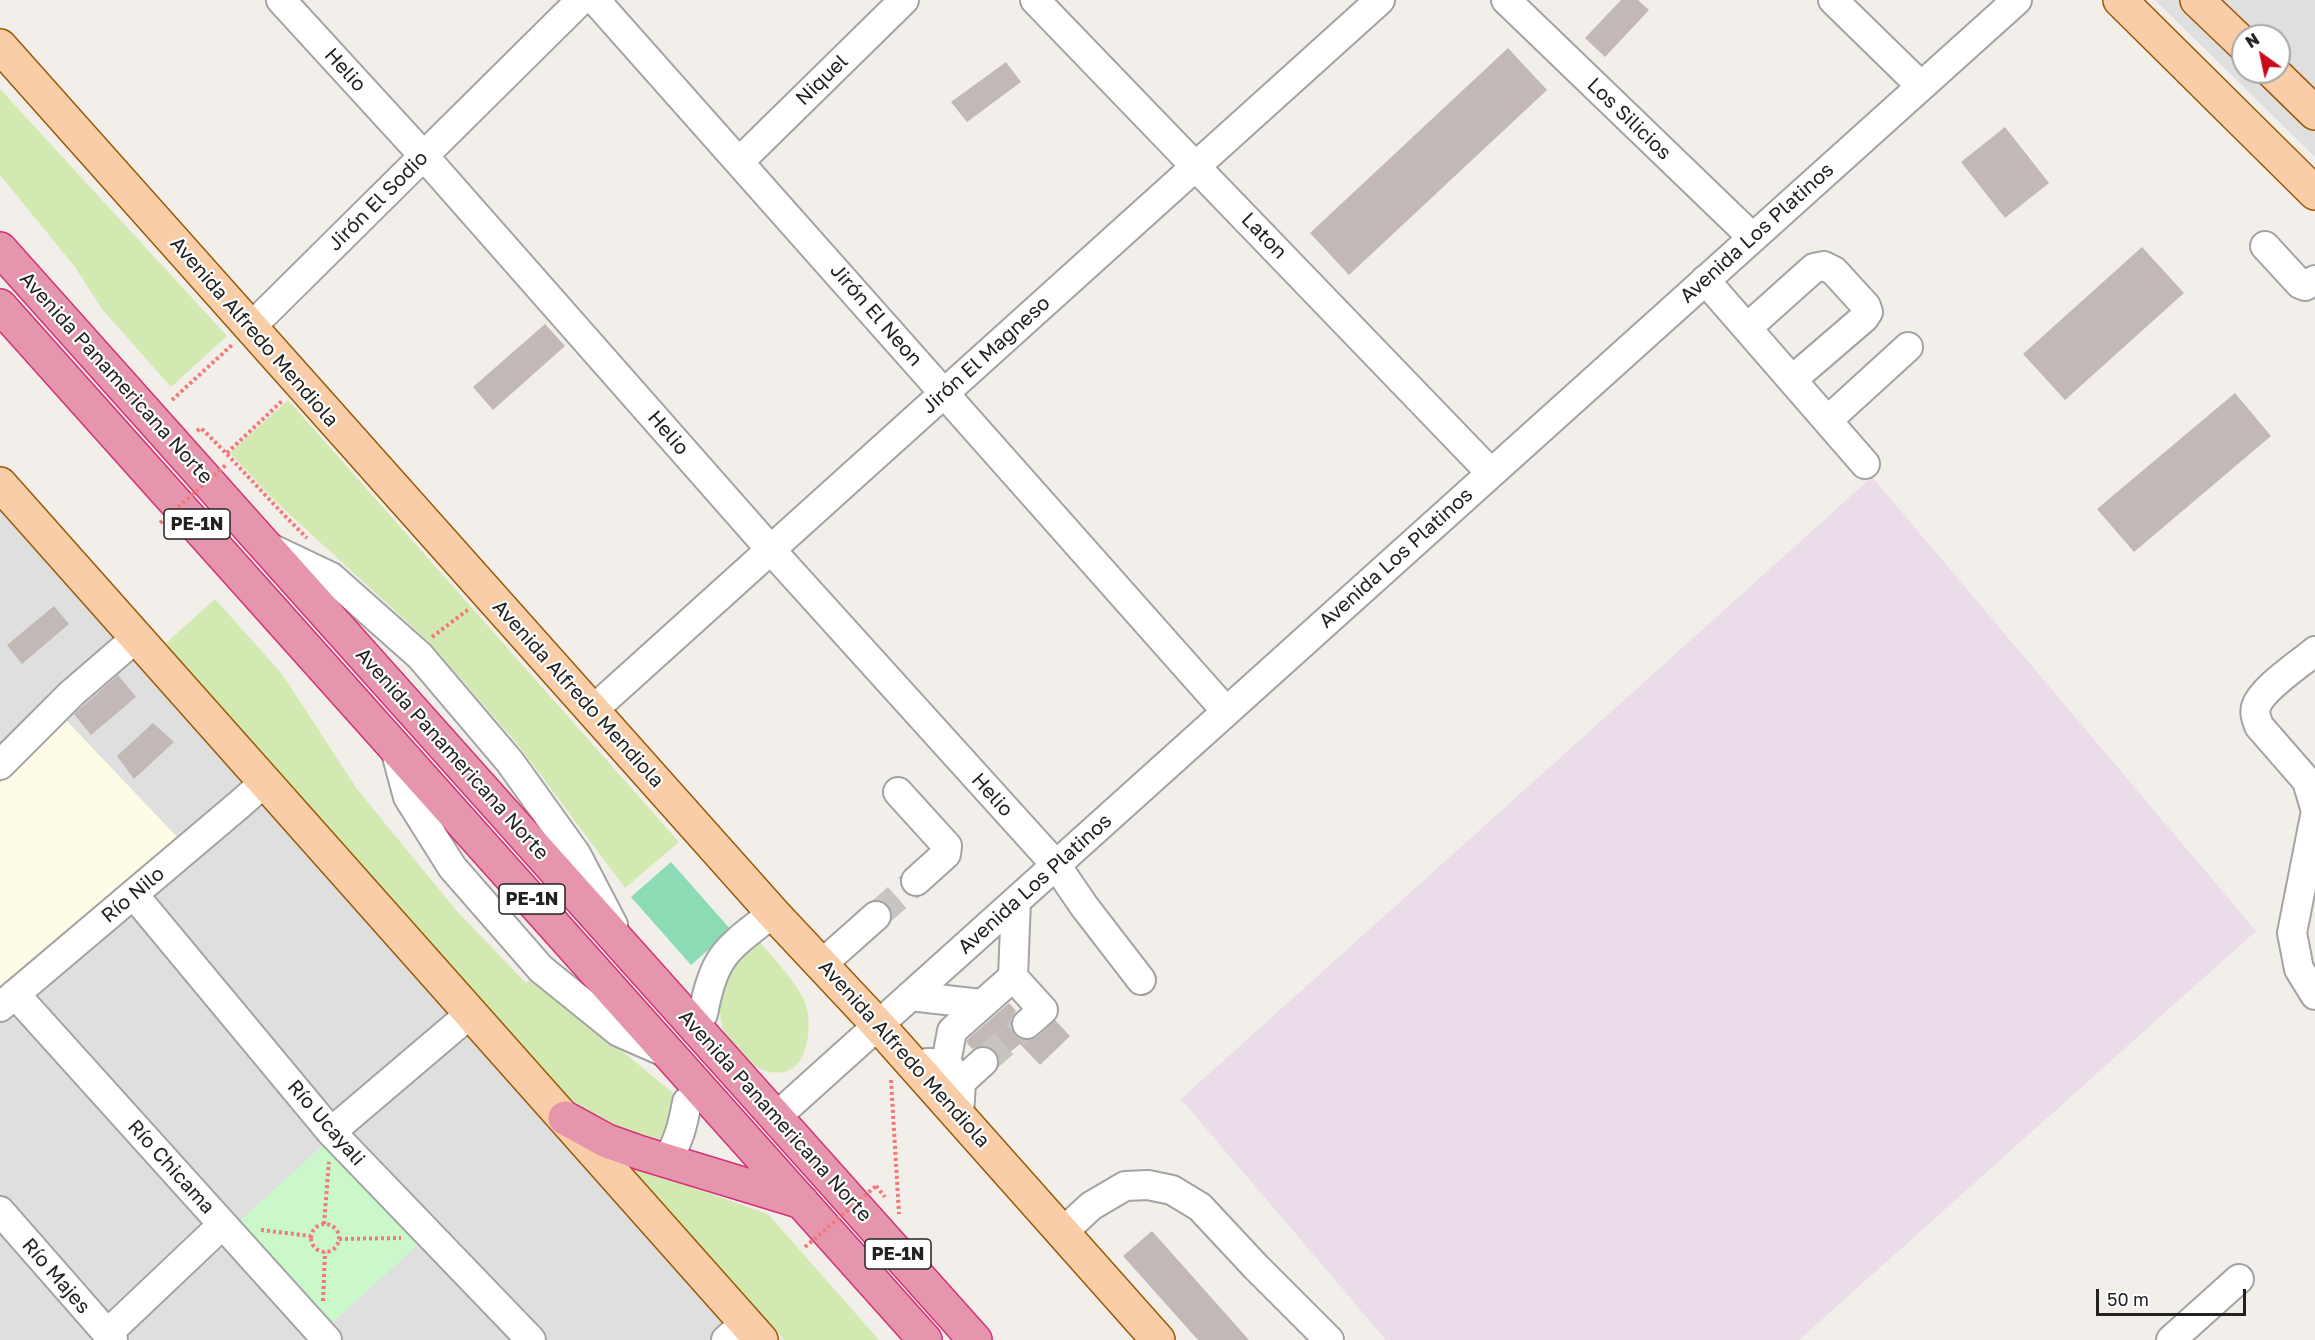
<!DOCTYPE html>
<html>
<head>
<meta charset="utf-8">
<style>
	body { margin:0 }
	#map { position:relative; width:2315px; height:1340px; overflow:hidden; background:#f2eee9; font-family:"Golos Text",sans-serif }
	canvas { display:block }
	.north { position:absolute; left:2231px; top:24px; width:60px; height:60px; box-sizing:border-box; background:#fff; border:2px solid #a7a7a7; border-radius:50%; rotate:327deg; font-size:16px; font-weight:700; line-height:24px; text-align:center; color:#222 }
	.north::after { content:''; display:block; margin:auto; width:21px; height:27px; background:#cb081d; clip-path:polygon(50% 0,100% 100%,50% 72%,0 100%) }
	.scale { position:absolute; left:2096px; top:1289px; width:150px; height:27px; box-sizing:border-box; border:3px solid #222; border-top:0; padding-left:8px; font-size:18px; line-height:21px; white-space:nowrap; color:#222; -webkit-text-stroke:4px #fff; paint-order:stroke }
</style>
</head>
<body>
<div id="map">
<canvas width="2315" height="1340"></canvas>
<div class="north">N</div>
<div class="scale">50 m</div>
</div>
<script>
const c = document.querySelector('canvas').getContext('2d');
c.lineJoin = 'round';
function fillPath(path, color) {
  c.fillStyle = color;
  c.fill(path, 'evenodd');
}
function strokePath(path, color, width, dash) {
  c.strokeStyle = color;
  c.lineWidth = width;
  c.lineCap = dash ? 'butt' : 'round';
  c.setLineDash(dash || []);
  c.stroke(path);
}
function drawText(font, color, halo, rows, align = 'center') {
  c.font = font + ' "Golos Text",sans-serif';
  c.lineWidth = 4.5;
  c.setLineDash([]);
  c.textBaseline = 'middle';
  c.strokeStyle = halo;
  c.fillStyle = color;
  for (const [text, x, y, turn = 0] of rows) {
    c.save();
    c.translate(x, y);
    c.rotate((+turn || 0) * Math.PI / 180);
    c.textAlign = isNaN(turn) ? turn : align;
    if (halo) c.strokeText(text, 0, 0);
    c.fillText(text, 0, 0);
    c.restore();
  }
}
const residential = new Path2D(`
	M2155,0H2315V157ZM2243,36H2279V72H2243Z
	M0,471L508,1036L782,1340H0Z`);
const industrial = new Path2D(`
	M1872,477L2256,931L1799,1340H1386L1181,1099Z`);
const education = new Path2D(`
	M65,719L177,837L0,992V783Z`);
const grass = new Path2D(`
	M0,89L227,336L171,387L102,309L75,267L0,175Z
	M288,400L679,842L625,888L519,746L428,641L275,501L230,453Z
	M215,599L282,674L357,789L455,909L526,983L533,977L680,1099L666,1136L652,1142H644L581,1111L163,646Z
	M758,940C773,958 792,977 803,998C810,1013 810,1030 806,1047C793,1093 744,1069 727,1039C721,1027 719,1013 720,999C721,992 721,984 725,977C733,962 745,951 758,940Z
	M626,1164L768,1214L879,1340H784Z`);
const park = new Path2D(`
	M331,1138L425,1238L329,1326L234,1226Z`);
const pitch = new Path2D(`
	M671,862L731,930L691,965L631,897Z`);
const building = new Path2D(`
	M1621,0H1638L1649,10L1605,57L1585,38Z
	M1508,48L1547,90L1349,275L1310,233Z
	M1006,62L1021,82L967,122L951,102Z
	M2005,127L2049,183L2005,218L1961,162Z
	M2142,247L2184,293L2065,400L2023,354Z
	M545,324L565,346L493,410L473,387Z
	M2235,393L2271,436L2134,552L2097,509Z
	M54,606L69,624L22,664L7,645Z
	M118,675L136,697L91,735L74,714Z
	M153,723L174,742L134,779L117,756Z
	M1009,1003L1016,1011L1011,1019V1028L1015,1035L1021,1039L1030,1040L1037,1037L1055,1020L1070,1036L1040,1065L1020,1044L999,1061L996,1051L989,1047L980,1046L972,1049L967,1043V1040Z
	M1152,1231L1249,1340H1198L1123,1256Z`);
const minorTunnel = new Path2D(`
	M876,916L916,881
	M983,1062L1027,1024`);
const path = new Path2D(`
	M172,400L232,345
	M197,431L201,428C238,464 270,502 307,538
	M227,453L283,400
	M432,637L469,609
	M891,1080L899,1214
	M876,1186L885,1197
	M311 1238a14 14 0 1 1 28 0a14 14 0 1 1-28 0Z
	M324,1224L329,1162
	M261,1230L311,1236
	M339,1239L401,1238
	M323,1301L325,1252`);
const minor = new Path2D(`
	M281,0L423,155L771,550L1056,865L1084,906L1141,980
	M595,0L1226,711
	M1035,0L1491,473
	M1506,0L1753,238
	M1833,0L1921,86
	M740,161L904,0
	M2265,246L2300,284L2305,286L2315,280
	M1705,280L1865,464
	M250,328L581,0
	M1747,328L1814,268L1824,266L1834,271L1866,306L1868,312L1864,318L1793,379
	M1828,420L1908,347
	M268,547L331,577L420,656L510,762L576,854L613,925
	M2315,651C2300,664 2261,689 2256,707C2254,714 2257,720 2259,726L2307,781L2315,808
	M593,710L1380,0
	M394,745L408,797L452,867L541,969L619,1032L667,1053
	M0,765L71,694L137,637
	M898,792L947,846L946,854L916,881
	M2315,816L2292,933L2299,969L2315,995
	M134,895L331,1132L531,1340
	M1016,901L1013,977L1043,1010L1027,1024
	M822,964L876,916
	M15,994L327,1340
	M910,996L981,1004
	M0,1007L240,804L266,781
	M703,1014C714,954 727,949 773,913
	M927,1063H946L961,1082L959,1115
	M946,1063L952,1031L1013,977
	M961,1082L983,1062
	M776,1117L2017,0
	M331,1132L471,1013
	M667,1160C679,1141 683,1124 687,1102
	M0,1211L113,1340
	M1063,1232L1091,1206L1125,1186L1148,1185L1172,1190L1200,1207L1256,1267L1329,1340
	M107,1334L222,1225
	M726,1340L745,1323
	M2171,1340L2239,1279`);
const major = new Path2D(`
	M2120,0L2315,193
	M2197,0L2243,44
	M0,46L773,913L878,1025L1158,1340
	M2273,72L2315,113
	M0,484L761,1340`);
const highway = new Path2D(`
	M0,249L975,1340
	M0,306L925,1340
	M565,1118L607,1141L641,1153L802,1202`);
const pathBridge = new Path2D(`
	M160,523L227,464
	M805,1247L876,1186`);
const shields = [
	[197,524,66],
	[532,899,66],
	[898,1254,66]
];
const shieldNames = [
	["PE-1N",197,524],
	["PE-1N",532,899],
	["PE-1N",898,1254]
];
const streetNames = [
	["Helio",345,70,48],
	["Niquel",822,80,-44],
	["Los Silicios",1629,119,44],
	["Jirón El Sodio",378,201,-45],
	["Avenida Los Platinos",1757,233,-42],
	["Laton",1264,236,46],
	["Jirón El Neon",876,315,49],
	["Avenida Alfredo Mendiola",254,332,49],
	["Jirón El Magneso",986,355,-42],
	["Avenida Panamericana Norte",116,378,48],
	["Helio",668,433,49],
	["Avenida Los Platinos",1396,558,-42],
	["Avenida Alfredo Mendiola",578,694,48],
	["Avenida Panamericana Norte",452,754,48],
	["Helio",992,795,48],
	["Avenida Los Platinos",1035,884,-42],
	["Río Nilo",133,895,-40],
	["Avenida Alfredo Mendiola",904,1054,48],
	["Avenida Panamericana Norte",775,1116,48],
	["Río Ucayali",326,1123,49],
	["Río Chicama",171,1167,48],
	["Río Majes",56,1276,49]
];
fillPath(residential, '#e0dfdf');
fillPath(industrial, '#eadce9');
fillPath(education, '#fefbe6');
fillPath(grass, '#d3e9b2');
fillPath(park, '#cbf8ca');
fillPath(pitch, '#8bdcb5');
fillPath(building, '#c2b9b6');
strokePath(minorTunnel, '#c8c5c1', 28, [28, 14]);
strokePath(minor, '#a3a3a3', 32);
strokePath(major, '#9a5906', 36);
strokePath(highway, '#d5317b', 36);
strokePath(path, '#f57778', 4, [3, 3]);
strokePath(minor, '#fff', 28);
strokePath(major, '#f8cda7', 33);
strokePath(highway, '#e595ac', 33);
strokePath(pathBridge, '#f57778', 4, [3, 3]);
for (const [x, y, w] of shields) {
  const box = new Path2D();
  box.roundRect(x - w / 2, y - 15, w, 30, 4.5);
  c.fillStyle = '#fff';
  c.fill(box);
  strokePath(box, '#222', 1.5);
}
drawText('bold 18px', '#222', null, shieldNames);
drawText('20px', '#222', '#fff', streetNames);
</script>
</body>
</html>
